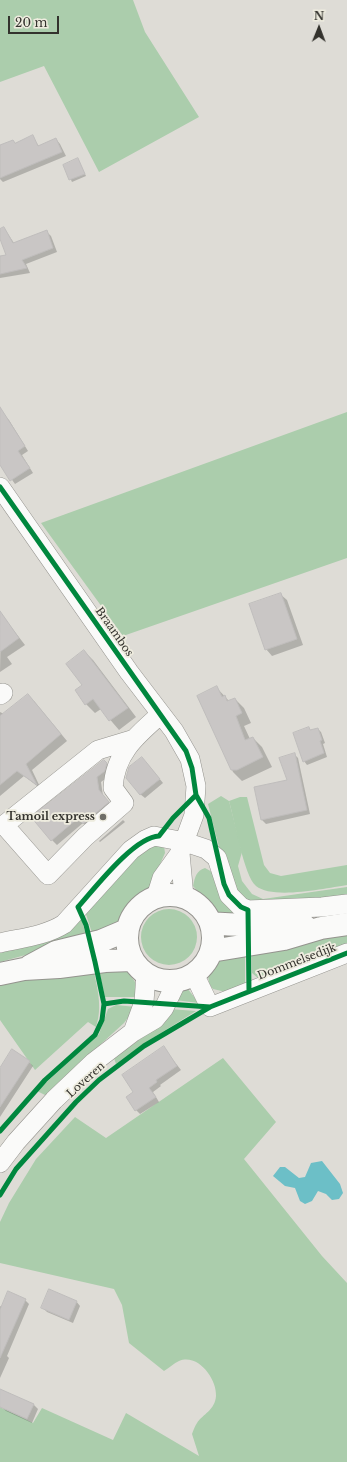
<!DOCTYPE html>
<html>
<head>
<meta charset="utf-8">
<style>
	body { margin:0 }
	#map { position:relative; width:347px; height:1462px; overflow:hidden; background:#dedcd6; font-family:"Libre Baskerville",serif }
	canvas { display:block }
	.north { position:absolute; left:299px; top:8px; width:40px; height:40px; -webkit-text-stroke:3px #eeecdf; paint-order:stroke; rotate:1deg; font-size:11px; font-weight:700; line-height:16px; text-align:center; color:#33322d }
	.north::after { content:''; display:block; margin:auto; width:14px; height:18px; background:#33322d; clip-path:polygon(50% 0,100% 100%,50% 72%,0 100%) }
	.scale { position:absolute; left:8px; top:16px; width:51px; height:18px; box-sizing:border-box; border:2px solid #33322d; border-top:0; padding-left:5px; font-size:12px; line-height:14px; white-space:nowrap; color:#33322d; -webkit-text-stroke:3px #eeecdf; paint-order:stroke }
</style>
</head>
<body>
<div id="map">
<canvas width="347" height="1462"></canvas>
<div class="north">N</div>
<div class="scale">20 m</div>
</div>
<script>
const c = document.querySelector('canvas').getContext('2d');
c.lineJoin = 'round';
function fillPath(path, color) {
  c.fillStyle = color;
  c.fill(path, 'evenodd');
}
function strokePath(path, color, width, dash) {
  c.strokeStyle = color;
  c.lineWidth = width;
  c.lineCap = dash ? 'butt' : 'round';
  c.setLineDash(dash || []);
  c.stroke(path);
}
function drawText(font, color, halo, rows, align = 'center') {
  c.font = font + ' "Libre Baskerville",serif';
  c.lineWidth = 3.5;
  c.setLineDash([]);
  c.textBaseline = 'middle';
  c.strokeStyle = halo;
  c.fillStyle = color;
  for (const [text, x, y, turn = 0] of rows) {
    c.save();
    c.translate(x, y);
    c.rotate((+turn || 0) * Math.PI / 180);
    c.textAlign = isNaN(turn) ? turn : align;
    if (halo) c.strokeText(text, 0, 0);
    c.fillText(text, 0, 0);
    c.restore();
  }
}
const green = new Path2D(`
	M0,0H133L145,32L199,117L99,172L44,66L0,82Z
	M347,412V558L123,636L41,523Z
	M221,796L229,801L242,852L238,866L242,881L252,894L263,899L347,887V898L257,907L230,890L208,804Z
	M140,846H164L165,853L150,887L128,905L117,923L93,936L84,908Z
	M205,868L214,873L245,920L217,914L193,886C195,877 196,871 205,868Z
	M141 937a28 28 0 1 1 56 0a28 28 0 1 1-56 0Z
	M81,918L87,938L0,962V947Z
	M347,935V945L259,979L252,973L251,950Z
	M245,951V983L226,992L213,989C203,978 211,962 224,957C230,954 238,953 245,951Z
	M98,966L127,970L135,982L137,997H105Z
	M93,967C97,988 103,1006 96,1027L88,1022L35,1070L0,1020V985Z
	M187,988L199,1003L175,1000L181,991Z
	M116,1005L136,1007L124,1023L45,1095L37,1091L99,1034L108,1009Z
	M169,1009L196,1011L145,1043L116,1064L114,1058L147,1034Z
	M223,1058L276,1122L244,1159L322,1256L347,1283V1462H0V1407L33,1423L42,1408L113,1440L126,1413L199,1456L192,1434C193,1431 195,1426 197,1423C203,1414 215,1410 216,1396C217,1379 198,1353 179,1361C174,1363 169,1368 164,1371L129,1343L122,1305L114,1289L0,1263V1222L9,1203L36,1159L75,1117L106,1138Z`);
const forest = new Path2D(`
	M240,797H247L264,865L270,873L281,876L347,865V885C326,888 273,900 256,886C244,876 234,818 229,801Z`);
const water = new Path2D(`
	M322,1161L340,1184L343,1193L339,1199L332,1200L326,1194L318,1191L312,1201L305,1204L300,1201L295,1188L285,1186L273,1176L280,1167H285L299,1178L305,1177L311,1163Z`);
const shadow = new Path2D(`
	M32,137L39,146L56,139L60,144L66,156L3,182L0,179V146L13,141L16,144Z
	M78,159L86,176L72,182L64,165Z
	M4,228L14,243L46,231L51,236L57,252L26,264L30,273L0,278V257L7,256L0,236V230Z
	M0,412L9,420L28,451L22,455L33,473L15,484L0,463Z
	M280,594L287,600L303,645L272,656L266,649Z
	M1,614L25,645L7,657L12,664L0,672Z
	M84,651L93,660L136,717L119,730L101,709L95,713L86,704L83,685Z
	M217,688L229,701L235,699L244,708L251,723L244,726L250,739L253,738L262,747L272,767L242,781L233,772L198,697Z
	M34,701L67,741L32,770L41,789L24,776L0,796V712L4,714Z
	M318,729L321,732L325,743L323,744L327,757L307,765L304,761L311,731Z
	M294,754L298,758L310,814L266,824L262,820L255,788L289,780Z
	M104,761L109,766V776L101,782L103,796L113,807L89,828L83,823L57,845L52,840Z
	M146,762L163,783L145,798L140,794Z
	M123,820L125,822L100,842L99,841Z
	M163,1047L181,1070L160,1085L161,1086L153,1092L159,1102L140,1114L136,1110L135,1092Z
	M29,1062L33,1066L0,1117V1070Z
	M25,1300L29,1304L7,1356L9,1358L0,1378V1306L2,1307Z
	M76,1301L80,1306L73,1323L47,1312L43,1308Z
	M0,1390L34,1405L38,1409L32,1423L6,1411L0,1405Z`);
const building = new Path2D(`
	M33,135L38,146L56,138L62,152L0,178V145L13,140L15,143Z
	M78,158L85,174L69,180L63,165Z
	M4,227L13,243L47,230L53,248L22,260L27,268L0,274V256L6,255L0,239V229Z
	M0,407L25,446L18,451L30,468L10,481L0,465Z
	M281,593L297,639L265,650L249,604Z
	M0,611L19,638L0,652Z
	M84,650L128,708L109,721L93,699L85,705L75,690L82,685L66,664Z
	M217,686L222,697L225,695L227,701L235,698L242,713L236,716L245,740L253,737L263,757L237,770H231L197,696Z
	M28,694L61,734L26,764L37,785L17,771L0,785V716Z
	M309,727L310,730L318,728L322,740L320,741L324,753L303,762L293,733Z
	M295,753L307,810L261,820L254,787L287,780L279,758Z
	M142,757L160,779L140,795L126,778L129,767Z
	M104,760L107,763L105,771L97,777L99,790L109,802L83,824L78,818L51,841L31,817Z
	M164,1046L177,1066L156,1080L157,1082L149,1088L156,1097L135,1111L126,1097L133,1092L122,1075Z
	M12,1049L30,1061L0,1107V1068Z
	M49,1289L77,1301L69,1320L41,1308Z
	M8,1291L26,1299L0,1358V1310Z
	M0,1389L34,1404L27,1419L0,1407Z`);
const minor = new Path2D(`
	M0,487L129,672L174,731L190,759L196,786L194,815L180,853L162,878L156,897
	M0,695L3,693
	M131,740L98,750L4,825L48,875L85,837L124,803L113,788C115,753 136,736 161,714
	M180,853L184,897
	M0,943C21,938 45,936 64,924L131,850L145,840L154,836L185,842L206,849L217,858L229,895L241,907L248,910L322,907L347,904
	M194,974L210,1007L347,953
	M133,1032L144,1002L146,974
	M0,1163L16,1142L54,1100L94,1062L133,1032L155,1019L164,1008L177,981`);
const major = new Path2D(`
	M127 938a43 43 0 1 1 86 0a43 43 0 1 1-86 0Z
	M211,923C242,927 274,923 305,926
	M211,951L284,939L321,928L347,924
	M30,966L56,952L101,941L127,930
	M0,974L24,969L59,967L105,961L132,960`);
const cycleway = new Path2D(`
	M0,487L186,751L192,768L196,795L209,818L224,884L229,895L241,907L248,910L249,991
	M104,1004L124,1001L210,1007
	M0,1131L45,1080L95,1035L102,1020L104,1004L95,962L86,925L78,907C95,888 134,837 159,836L173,818L196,795
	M0,1195L16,1169L76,1102L99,1080L144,1046L210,1007L347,953`);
const markers = [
	[103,817,4,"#6f6e68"]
];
const streetNames = [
	["Braambos",114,632,55],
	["Dommelsedijk",297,962,-21],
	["Loveren",86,1080,-42]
];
const poiNames = [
	["Tamoil express",95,817]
];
fillPath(green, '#abcdac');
fillPath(forest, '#aacdab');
fillPath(water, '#6cbfc7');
fillPath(shadow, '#0003');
fillPath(building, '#c9c6c5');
strokePath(building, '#bfbdbc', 1);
strokePath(minor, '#94938e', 20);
strokePath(major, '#94938e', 24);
strokePath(minor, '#fafaf9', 19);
strokePath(major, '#fafaf9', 22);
strokePath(cycleway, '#00873e', 5);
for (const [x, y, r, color] of markers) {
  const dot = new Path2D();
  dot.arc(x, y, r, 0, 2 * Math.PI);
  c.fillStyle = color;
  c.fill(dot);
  strokePath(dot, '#eeecdf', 1.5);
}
drawText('11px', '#33322d', '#eeecdf', streetNames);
drawText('bold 11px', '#33322d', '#eeecdf', poiNames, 'right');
</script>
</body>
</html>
